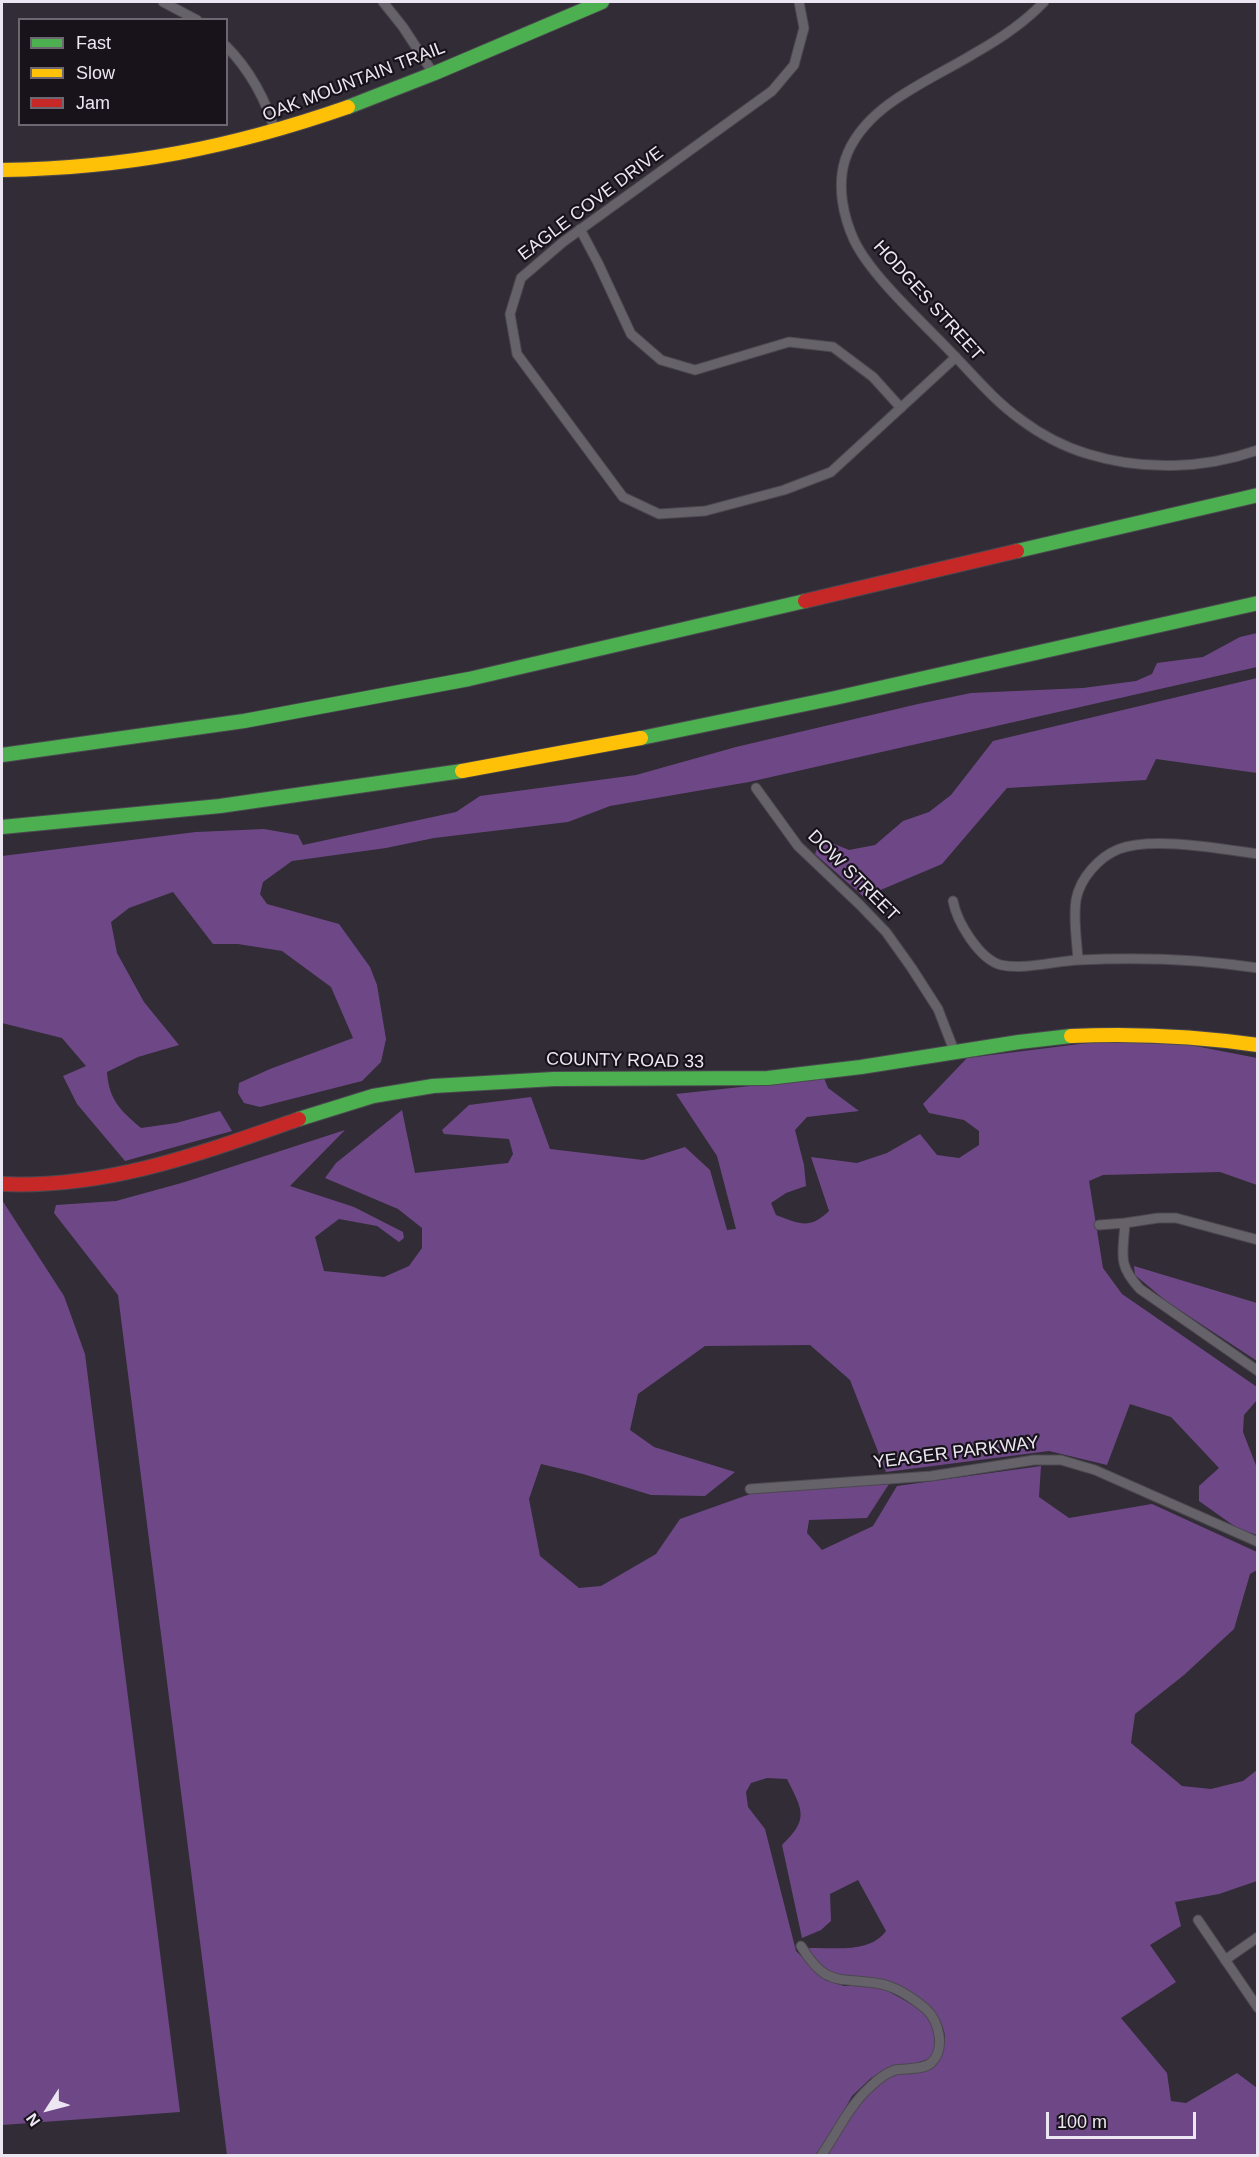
<!DOCTYPE html>
<html>
<head>
<meta charset="utf-8">
<style>
	body { margin:0 }
	#map { position:relative; width:1259px; height:2157px; overflow:hidden; background:#312c36; font-family:Arial,sans-serif }
	canvas { display:block }
	.frame { position:absolute; inset:0; border:3px solid #ece6f2; pointer-events:none }
	.legend { position:absolute; left:18px; top:18px; width:210px; height:108px; box-sizing:border-box; background:#18131b; border:2px solid #6d6771; margin:0; padding:8px 10px; list-style:none; font-size:18px; color:#ece6f2 }
	.legend li { display:flex; align-items:center; gap:12px; height:30px }
	.legend b { width:30px; border:2px solid #6d6771 }
	.north { position:absolute; left:18px; top:2079px; width:60px; height:60px; -webkit-text-stroke:4px #18131b; paint-order:stroke; rotate:234deg; font-size:16px; font-weight:700; line-height:24px; text-align:center; color:#ece6f2 }
	.north::after { content:''; display:block; margin:auto; width:21px; height:27px; background:#ece6f2; clip-path:polygon(50% 0,100% 100%,50% 72%,0 100%) }
	.scale { position:absolute; left:1046px; top:2112px; width:150px; height:27px; box-sizing:border-box; border:3px solid #ece6f2; border-top:0; padding-left:8px; font-size:18px; line-height:21px; white-space:nowrap; color:#ece6f2; -webkit-text-stroke:4px #18131b; paint-order:stroke }
</style>
</head>
<body>
<div id="map">
<canvas width="1259" height="2157"></canvas>
<div class="frame"></div>
<ul class="legend">
<li><b style="height:8px;background:#4caf50"></b>Fast</li>
<li><b style="height:8px;background:#ffc107"></b>Slow</li>
<li><b style="height:8px;background:#c62828"></b>Jam</li>
</ul>
<div class="north">N</div>
<div class="scale">100 m</div>
</div>
<script>
const c = document.querySelector('canvas').getContext('2d');
c.lineJoin = 'round';
function fillPath(path, color) {
  c.fillStyle = color;
  c.fill(path, 'evenodd');
}
function strokePath(path, color, width, dash) {
  c.strokeStyle = color;
  c.lineWidth = width;
  c.lineCap = dash ? 'butt' : 'round';
  c.setLineDash(dash || []);
  c.stroke(path);
}
function drawText(font, color, halo, rows, align = 'center') {
  c.font = font + ' Arial,sans-serif';
  c.lineWidth = 4.5;
  c.setLineDash([]);
  c.textBaseline = 'middle';
  c.strokeStyle = halo;
  c.fillStyle = color;
  for (const [text, x, y, turn = 0] of rows) {
    c.save();
    c.translate(x, y);
    c.rotate((+turn || 0) * Math.PI / 180);
    c.textAlign = isNaN(turn) ? turn : align;
    if (halo) c.strokeText(text, 0, 0);
    c.fillText(text, 0, 0);
    c.restore();
  }
}
const forest = new Path2D(`
	M1257,633V667L749,782L610,806L568,822L434,838L386,848L292,861L263,882L260,894L267,904L339,924L370,967L377,985L386,1039L381,1062L362,1081L260,1107L244,1103L238,1093L239,1083L270,1069L353,1038L331,987L282,951L238,944H213L173,892L129,908L111,922L117,953L144,1002L179,1045L138,1057L107,1072C109,1100 120,1110 141,1128L176,1123L220,1111L232,1131L125,1161L77,1104L63,1076L86,1066L62,1038L2,1023V856L196,832L264,829L298,835L303,845L456,812L480,796L636,775L736,747L918,704L971,693L1083,688L1136,681L1152,674L1157,663L1203,657L1240,637Z
	M1257,678V773L1156,759L1146,780L1007,788L942,864L864,897L815,854L818,846L832,843L849,850L875,845L903,821L929,812L951,795L993,741Z
	M1096,1042L1185,1044L1257,1058V1185L1220,1172L1103,1175L1089,1181L1103,1268L1122,1294L1257,1387V1400L1244,1415L1243,1432L1257,1468V1535L1237,1528L1199,1501V1486L1219,1468L1171,1417L1130,1404L1107,1465L1049,1451L886,1472L850,1380L810,1345L705,1346L638,1394L630,1430L654,1447L735,1472L705,1496L651,1495L583,1474L541,1464L529,1499L540,1556L579,1588L601,1586L656,1554L680,1519L753,1493L889,1484L867,1518L809,1520L807,1533L822,1550L873,1526L897,1486L1041,1466L1039,1497L1069,1518L1152,1504L1257,1552V1570L1250,1574L1234,1629L1184,1675L1135,1714L1131,1743L1182,1786L1211,1789L1243,1781L1257,1770V1881L1219,1894L1175,1902L1181,1926L1150,1945L1176,1982L1121,2018L1167,2073L1171,2101L1186,2103L1237,2073L1257,2088V2155H827L860,2102L876,2086L890,2077L939,2059C941,2052 945,2043 945,2037C944,2010 902,1984 879,1979C853,1974 817,1983 809,1948C835,1947 869,1954 886,1931L858,1880L830,1894L831,1921L821,1930L802,1938L782,1845C809,1819 803,1811 787,1779L767,1778L751,1783L746,1792L748,1807L765,1829L796,1951L825,1980L844,1986H873L886,1990L927,2013L933,2022L936,2040L934,2054L930,2059L885,2071L871,2078L852,2096L833,2130L816,2155H227L118,1295L54,1213L56,1205L116,1201L185,1182L345,1130L290,1186L354,1207L403,1232L404,1238L399,1242L377,1226L339,1219L315,1237L324,1271L384,1277L409,1266L422,1248V1228L398,1209L325,1178L336,1163L402,1110L415,1173L508,1163L513,1154L509,1139L444,1134L442,1130L469,1105L531,1097L550,1149L643,1160L685,1147L710,1170L727,1230L736,1229L717,1156L676,1094L824,1078L828,1088L859,1111L807,1117L795,1130L804,1165L806,1186L786,1193L771,1203L776,1215C800,1224 809,1230 829,1211L811,1157L857,1163L887,1153L920,1134L937,1155L959,1158L979,1145V1131L964,1120L929,1113L923,1104L967,1058Z
	M2,1200L64,1296L85,1354L180,2112L2,2125Z
	M1134,1266L1257,1303V1361L1166,1301L1135,1275Z`);
const street = new Path2D(`
	M163,2L197,20
	M383,2L403,27L433,73
	M799,2L804,28L794,65L772,91L563,242L521,278L510,314L517,354L623,497L659,514L705,511L784,490L831,472L956,357
	M1044,2C1024,23 1000,39 975,53C930,81 863,105 845,160C837,186 843,216 854,240C870,274 918,318 945,346C970,371 992,399 1020,419C1040,434 1064,447 1088,454C1143,471 1204,469 1258,450
	M226,46C249,69 267,101 275,132
	M580,229L598,263L631,334L661,360L695,370L789,342L833,347L873,377L901,408
	M756,788L798,846L860,905L886,932L911,967L938,1009L955,1053
	M953,901C957,922 979,959 1001,965C1023,970 1055,961 1079,960C1138,957 1199,959 1258,968
	M1078,960C1077,941 1073,919 1076,900C1080,878 1099,857 1119,849C1153,836 1221,849 1258,854
	M1099,1225L1125,1223
	M1258,1240L1176,1218H1158L1125,1223C1123,1255 1117,1264 1140,1289L1258,1371
	M750,1489L931,1476L1034,1460H1061L1095,1470L1258,1542
	M1198,1920L1258,2008
	M801,1946C827,1989 839,1976 881,1984C896,1987 914,1999 926,2009C939,2021 946,2049 931,2063C923,2070 906,2068 895,2070C886,2073 876,2081 869,2088C849,2106 837,2133 821,2156
	M1225,1960L1258,1937`);
const fast = new Path2D(`
	M348,107L435,73L602,2
	M1017,551L1258,495
	M641,738L835,698L1258,603
	M2,755L244,721L469,679L805,601
	M2,827L220,806L462,771
	M299,1119L373,1096L433,1086L554,1079L768,1078L861,1067L1019,1042L1071,1036`);
const slow = new Path2D(`
	M2,170C127,168 230,148 348,107
	M462,771L641,738
	M1071,1036C1134,1033 1196,1036 1258,1045`);
const jam = new Path2D(`
	M805,601L1017,551
	M2,1184C106,1189 202,1153 299,1119`);
const streetNames = [
	["OAK MOUNTAIN TRAIL",354,82,-21],
	["EAGLE COVE DRIVE",591,204,-37],
	["HODGES STREET",928,301,48],
	["DOW STREET",853,876,45],
	["COUNTY ROAD 33",625,1061,1],
	["YEAGER PARKWAY",956,1453,-7]
];
fillPath(forest, '#6e4886');
strokePath(street, '#4c4850', 11);
strokePath(fast, '#4c4850', 16);
strokePath(slow, '#4c4850', 16);
strokePath(jam, '#4c4850', 16);
strokePath(street, '#666269', 9);
strokePath(fast, '#4caf50', 14);
strokePath(slow, '#ffc107', 14);
strokePath(jam, '#c62828', 14);
drawText('18px', '#ece6f2', '#18131b', streetNames);
</script>
</body>
</html>
